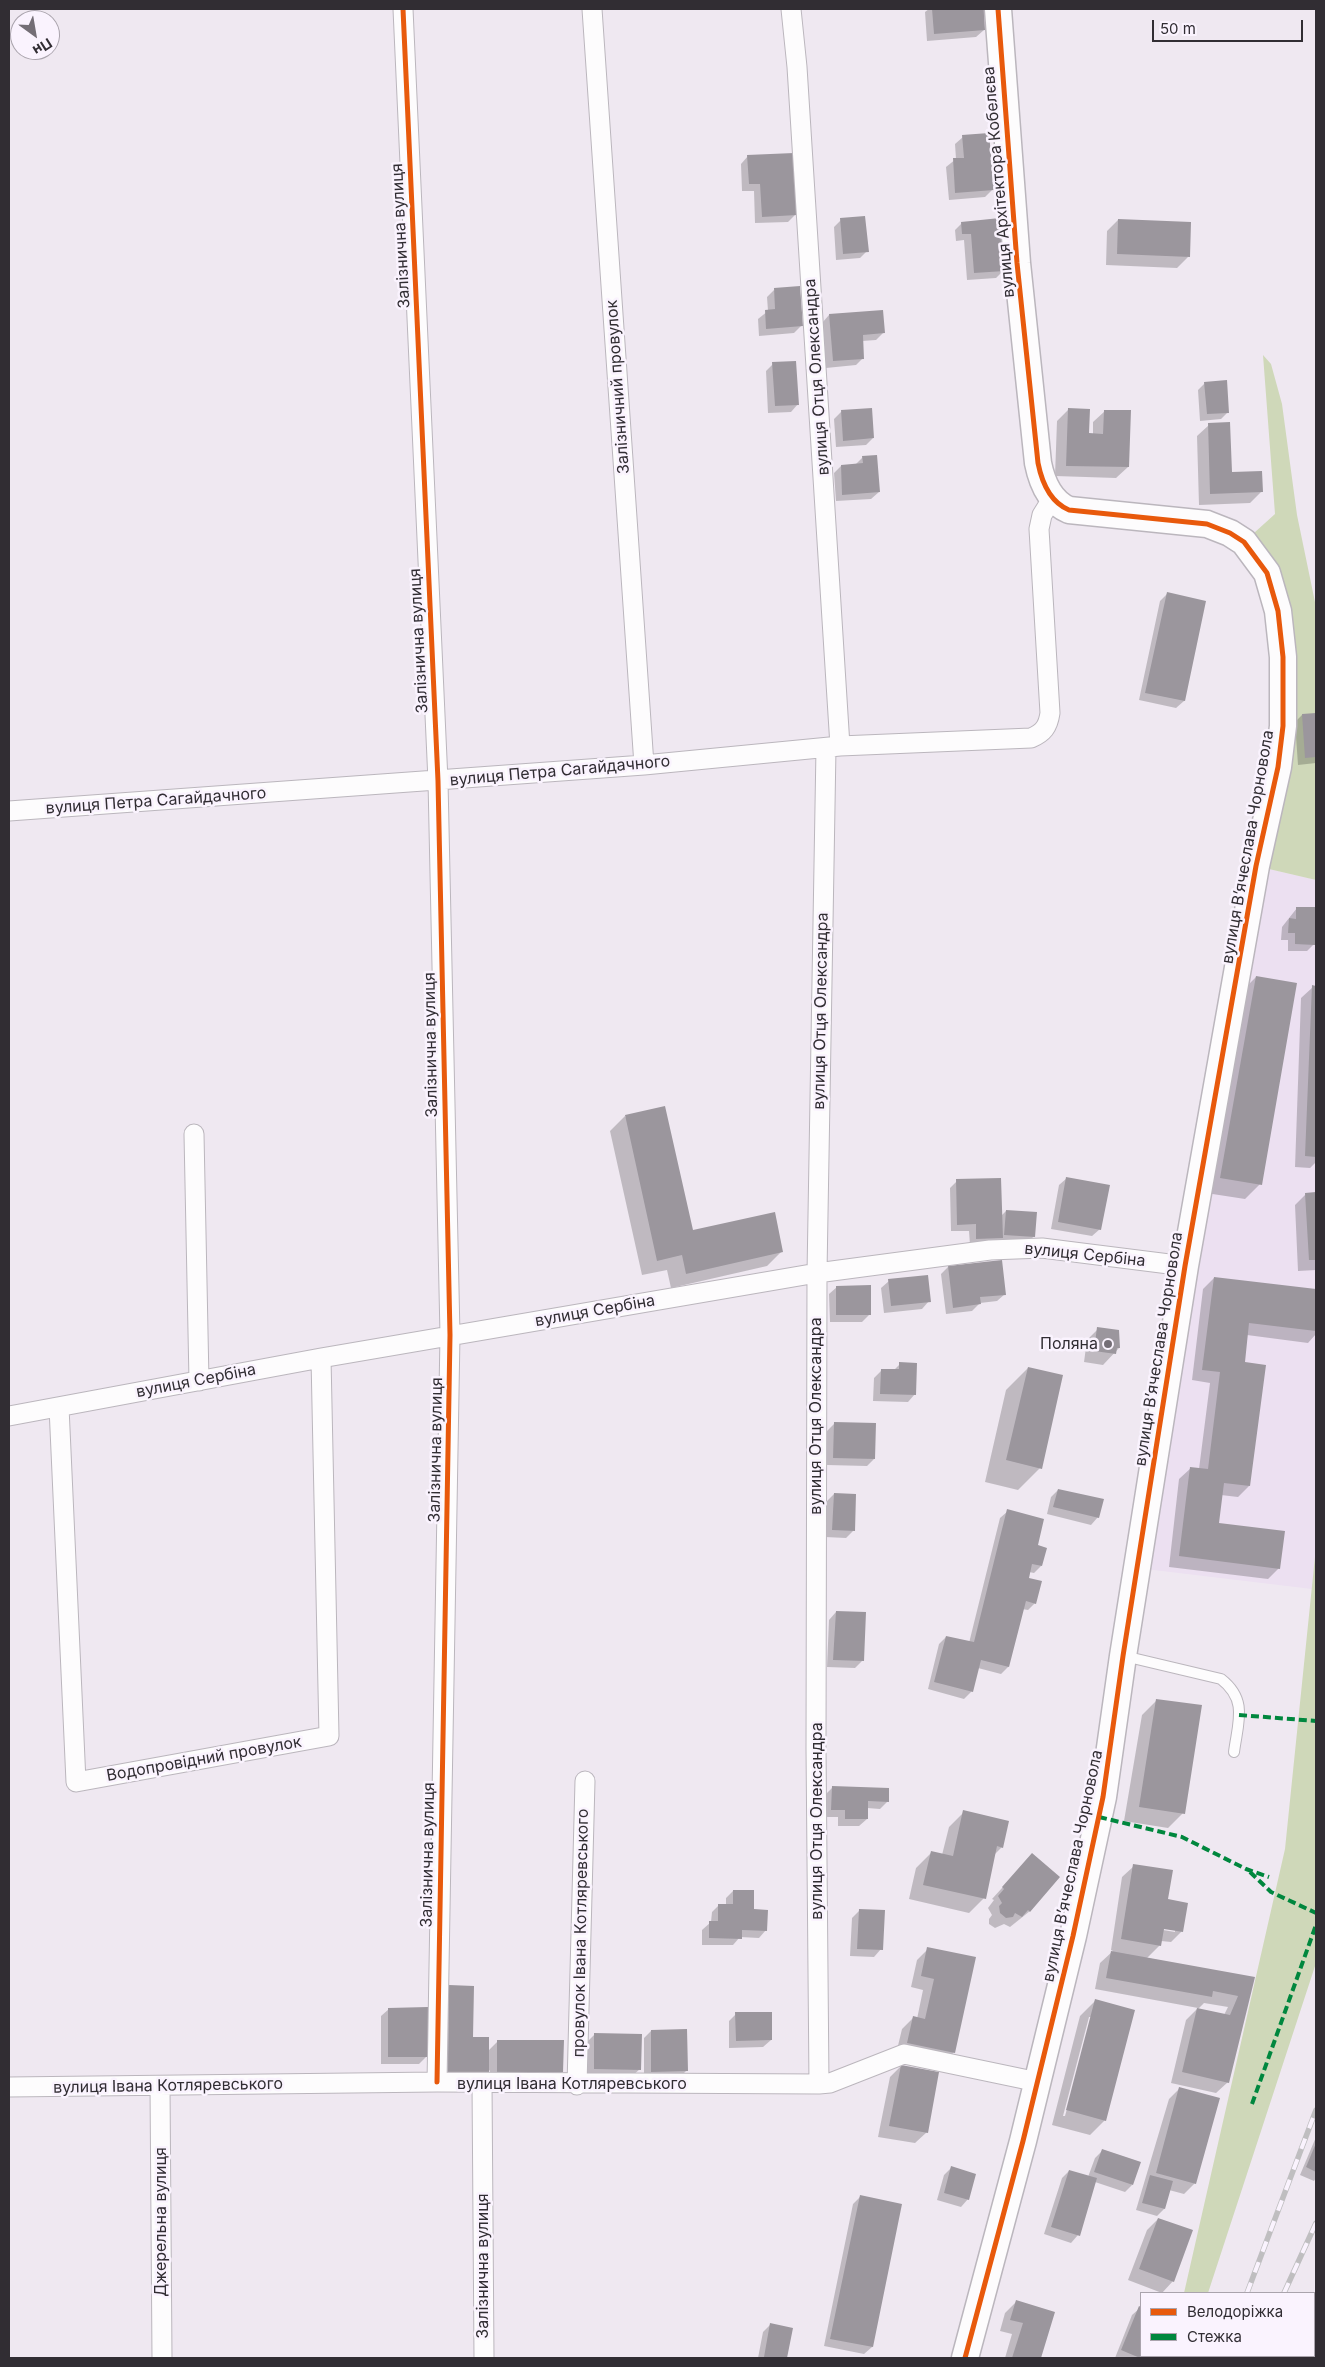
<!DOCTYPE html>
<html>
<head>
<meta charset="utf-8">
<style>
	body { margin:0 }
	#map { position:relative; width:1325px; height:2367px; overflow:hidden; background:#efe8f1; font-family:Inter,sans-serif }
	canvas { display:block }
	.frame { position:absolute; inset:0; border:10px solid #312d33; pointer-events:none }
	.legend { position:absolute; left:1140px; top:2292px; width:175px; height:65px; box-sizing:border-box; background:#faf3fe; border:1px solid #aaa4ad; margin:0; padding:6px 9px; list-style:none; font-size:15px; color:#312d33 }
	.legend li { display:flex; align-items:center; gap:10px; height:25px }
	.legend b { width:25px; border:1px solid #aaa4ad }
	.north { position:absolute; left:10px; top:10px; width:50px; height:50px; box-sizing:border-box; background:#faf3fe; border:1px solid #aaa4ad; border-radius:50%; rotate:148deg; font-size:14px; font-weight:700; line-height:20px; text-align:center; color:#312d33 }
	.north::after { content:''; display:block; margin:auto; width:18px; height:22px; background:#746e76; clip-path:polygon(50% 0,100% 100%,50% 72%,0 100%) }
	.scale { position:absolute; left:1152px; top:20px; width:151px; height:22px; box-sizing:border-box; border:2px solid #312d33; border-top:0; padding-left:6px; font-size:15px; line-height:18px; white-space:nowrap; color:#312d33; -webkit-text-stroke:4px #faf3fe; paint-order:stroke }
</style>
</head>
<body>
<div id="map">
<canvas width="1325" height="2367"></canvas>
<div class="frame"></div>
<ul class="legend">
<li><b style="height:6px;background:#e8590c"></b>Велодоріжка</li>
<li><b style="height:6px;background:#00873e"></b>Стежка</li>
</ul>
<div class="north">Пн</div>
<div class="scale">50 m</div>
</div>
<script>
const c = document.querySelector('canvas').getContext('2d');
c.lineJoin = 'round';
function fillPath(path, color) {
  c.fillStyle = color;
  c.fill(path, 'evenodd');
}
function strokePath(path, color, width, dash) {
  c.strokeStyle = color;
  c.lineWidth = width;
  c.lineCap = dash ? 'butt' : 'round';
  c.setLineDash(dash || []);
  c.stroke(path);
}
function drawText(font, color, halo, rows, align = 'center') {
  c.font = font + ' Inter,sans-serif';
  c.lineWidth = 5;
  c.setLineDash([]);
  c.textBaseline = 'middle';
  c.strokeStyle = halo;
  c.fillStyle = color;
  for (const [text, x, y, turn = 0] of rows) {
    c.save();
    c.translate(x, y);
    c.rotate((+turn || 0) * Math.PI / 180);
    c.textAlign = isNaN(turn) ? turn : align;
    if (halo) c.strokeText(text, 0, 0);
    c.fillText(text, 0, 0);
    c.restore();
  }
}
const built = new Path2D(`
	M1256,866L1316,880V1547L1312,1589L1137,1568Z`);
const green = new Path2D(`
	M1263,355L1271,364L1282,404L1297,515L1316,607V880L1256,866L1283,657L1244,542L1275,514Z
	M1316,1547V1963L1208,2293H1184L1285,1849Z`);
const shadow = new Path2D(`
	M929,9H982L984,30L976,37L927,41L925,12Z
	M963,137L992,190L985,197L949,200L946,167L956,159L955,144Z
	M748,156L796,214L788,222L755,223L754,191H742L741,164Z
	M841,220L867,251L860,258L836,260L834,227Z
	M1118,220L1188,257L1177,268L1106,265L1107,231Z
	M962,223L1003,271L996,278L967,280L964,240L956,241L955,230Z
	M774,290L802,325L794,333L759,336L758,319L768,311L767,297Z
	M829,315L883,333L876,340L862,341L863,358L856,365L826,368L822,323Z
	M773,364L798,404L791,412L768,413L766,371Z
	M1205,383L1228,412L1221,419L1200,421L1198,390Z
	M871,410L873,438L866,445L836,447L834,419L841,412Z
	M1068,410L1088,435H1093V422L1105,411L1128,467L1116,478L1055,476L1057,421Z
	M1209,425L1230,473L1261,492L1250,503L1199,505L1197,436Z
	M863,457L879,492L871,499L836,501L834,473L841,466L855,465Z
	M1167,594L1184,701L1176,708L1139,700L1160,601Z
	M1316,714V763L1298,765L1295,722L1302,715Z
	M1297,908L1316,921V937L1314,944L1307,951H1288V940H1281L1282,927Z
	M1256,977L1260,1184L1245,1199L1206,1193L1241,992Z
	M1313,987H1316V1162L1310,1168L1295,1167L1301,998Z
	M625,1116L692,1232L782,1251L767,1266L671,1288L667,1270L642,1275L610,1131Z
	M1067,1178L1100,1229L1092,1236L1051,1229L1059,1185Z
	M957,1181L1001,1216L1006,1211L1034,1236L1027,1244L970,1245L969,1231H951L950,1188Z
	M1316,1193V1270L1298,1271L1295,1205L1306,1194Z
	M948,1267L1005,1294L997,1301L980,1303L972,1311L946,1314L941,1274Z
	M1214,1278L1316,1291V1334L1308,1343L1247,1335L1243,1363L1249,1486L1238,1497L1221,1495L1218,1524L1279,1568L1268,1579L1169,1567L1179,1479L1191,1468L1199,1469L1210,1383L1192,1380L1203,1289Z
	M889,1281L929,1301L922,1309L884,1313L881,1288Z
	M837,1287L870,1314L862,1322H830L829,1294Z
	M1098,1329L1119,1348L1103,1365L1084,1362L1087,1340Z
	M900,1364L915,1394L908,1402L873,1401L874,1378L881,1371H893Z
	M1028,1368L1040,1468L1018,1490L985,1482L1006,1390Z
	M835,1423L874,1459L867,1466L827,1465V1431Z
	M1058,1490L1098,1517L1091,1525L1047,1514L1051,1497Z
	M834,1494L853,1531L846,1538L825,1537L827,1501Z
	M1008,1511L1036,1546L1041,1566L1034,1573L1029,1572L1027,1578L1035,1603L1028,1610L1022,1609L1008,1667L1001,1674L978,1668L972,1691L964,1699L928,1689L939,1644L946,1637L969,1643L1000,1518Z
	M836,1612L862,1661L855,1668L827,1667L829,1620Z
	M1157,1700L1183,1813L1168,1828L1124,1821L1142,1715Z
	M833,1787L888,1801L880,1809L867,1808V1819L859,1826H838V1817H825V1795Z
	M964,1812L1002,1847L994,1855L984,1898L969,1913L909,1899L916,1868L931,1853L942,1855L949,1827Z
	M1032,1855L1030,1911L1010,1927L1004,1924L995,1928L989,1924V1919L992,1915L988,1908L994,1900L992,1899Z
	M1134,1866L1182,1931L1171,1942L1161,1941L1160,1945L1147,1958L1253,1978L1228,2082L1216,2093L1171,2083L1186,2020L1198,2008L1095,1989L1100,1963L1113,1951L1111,1950L1122,1877ZM1158,1927L1175,1929V1932L1157,1929ZM1204,2003L1228,2007L1224,2015L1198,2009Z
	M733,1891L752,1910L766,1930L759,1938L740,1937L733,1945H702V1930L711,1922L712,1912L719,1905H726V1898Z
	M860,1910L881,1949L874,1957L850,1956L852,1918Z
	M928,1949L954,2052L943,2064L896,2054L902,2029L913,2018L917,2019L923,1990L911,1987L917,1960Z
	M450,1986L472,2038L488,2051L498,2041L562,2072L555,2079H490V2070L480,2080L441,2079L442,1994Z
	M1095,2001L1105,2120L1090,2135L1052,2125L1080,2016ZM1089,2017H1092L1065,2116H1063Z
	M389,2009L427,2056L419,2064H381V2016Z
	M736,2014L771,2040L763,2047L729,2048V2021Z
	M651,2031L686,2071L679,2078L644,2079V2038Z
	M595,2034L640,2069L632,2076H587L588,2041Z
	M901,2066L927,2132L915,2143L878,2137L890,2077Z
	M1180,2088L1195,2183L1184,2194L1169,2190L1164,2209L1157,2216L1136,2210L1169,2099Z
	M1316,2137V2178L1314,2181L1300,2175Z
	M1102,2151L1132,2185L1125,2192L1095,2182L1078,2235L1071,2243L1044,2234L1062,2178L1069,2171L1088,2177L1095,2158Z
	M951,2168L968,2199L961,2207L937,2200L944,2175Z
	M860,2197L872,2347L864,2354L824,2346L853,2204Z
	M1158,2219L1173,2281L1162,2293L1128,2280L1147,2230Z
	M1016,2302L1053,2313L1039,2358H1005L1012,2334L1000,2331L1005,2313Z
	M1140,2308L1141,2356H1158L1157,2358H1115L1132,2315Z
	M771,2324L792,2329L786,2358H758L763,2332Z`);
const building = new Path2D(`
	M932,9H984L985,30L934,34Z
	M989,133L994,190L955,193L953,158H964L962,135Z
	M794,153L797,215L762,217L760,184H749L747,155Z
	M865,216L869,252L843,254L840,218Z
	M1000,218L1005,271L974,273L971,234H962L961,222Z
	M1118,219L1191,222L1190,257L1117,254Z
	M800,286L803,326L766,329L765,310L775,309L774,288Z
	M883,310L885,333L863,335L864,359L833,361L829,314Z
	M796,361L799,405L775,406L772,362Z
	M1227,380L1229,413L1207,414L1204,382Z
	M872,408L874,438L843,441L841,410Z
	M1068,408L1090,409L1089,433L1103,434L1104,410H1131L1129,467L1066,466Z
	M1230,422L1232,472L1262,471L1263,492L1210,494L1208,423Z
	M877,455L880,492L842,495L841,465L863,463L862,456Z
	M1167,592L1206,601L1185,701L1145,693Z
	M1316,713V757L1305,758L1302,714Z
	M1296,907H1316L1315,945L1295,944V933H1288L1289,918L1296,919Z
	M1256,976L1297,983L1262,1185L1220,1178Z
	M1312,985L1316,986V1157L1305,1156Z
	M665,1106L693,1230L775,1212L783,1252L686,1274L682,1255L657,1261L625,1115Z
	M1066,1177L1110,1185L1101,1230L1058,1222Z
	M1001,1178L1003,1238L976,1239V1224L957,1225L956,1179Z
	M1316,1192V1260H1309L1305,1193Z
	M1006,1210L1037,1212L1035,1237L1004,1235Z
	M1002,1260L1006,1295L980,1297L981,1304L953,1308L948,1266Z
	M928,1275L931,1302L891,1306L888,1279Z
	M1214,1277L1316,1289V1331L1249,1323L1245,1362L1266,1365L1250,1486L1224,1483L1219,1523L1285,1531L1280,1569L1179,1556L1190,1467L1208,1469L1220,1372L1202,1370Z
	M871,1285V1315H836V1286Z
	M1097,1327L1119,1330L1120,1348H1117L1116,1354L1094,1351Z
	M899,1362L917,1363L916,1395L880,1394L881,1369H899Z
	M1028,1367L1063,1375L1042,1469L1006,1460Z
	M834,1422L876,1423L875,1459L833,1458Z
	M1058,1489L1104,1499L1099,1518L1053,1507Z
	M834,1493L856,1494L855,1531L832,1530Z
	M1007,1509L1044,1519L1038,1545L1047,1548L1042,1566L1032,1564L1029,1578L1042,1581L1036,1604L1026,1601L1009,1667L981,1660L973,1692L934,1682L946,1636L974,1642Z
	M836,1611L866,1612L864,1661L833,1660Z
	M1156,1699L1202,1705L1185,1814L1139,1807Z
	M832,1786L889,1788V1802L868,1801V1819H845V1810H831Z
	M963,1810L1009,1821L1003,1848L997,1846L986,1899L923,1885L931,1851L953,1856Z
	M1032,1853L1060,1877L1030,1912L1028,1910L1022,1917L1015,1913L1013,1917L1006,1918L1000,1913L999,1906L1002,1903L998,1896L1004,1889L1002,1887Z
	M1133,1864L1173,1870L1168,1899L1188,1903L1183,1932L1164,1929L1161,1946L1121,1939Z
	M733,1890H754V1909L768,1910L767,1931L742,1930V1939L709,1938V1921H718V1904H733Z
	M859,1909L885,1910L883,1950L857,1949Z
	M927,1947L976,1957L955,2053L907,2043L913,2016L925,2019L934,1979L921,1976Z
	M1111,1951L1255,1977L1229,2083L1182,2072L1197,2008L1230,2015L1238,1996L1213,1991L1212,1997L1106,1978Z
	M449,1985L474,1986L473,2037H489V2073L448,2072Z
	M1095,1999L1135,2010L1106,2121L1066,2110Z
	M428,2007V2057H388V2008Z
	M735,2012H772V2040L736,2041Z
	M687,2029L688,2071L651,2072V2030Z
	M594,2033L642,2034L641,2070L594,2069Z
	M497,2040H564L563,2072H497Z
	M901,2065L939,2072L928,2133L889,2126Z
	M1179,2087L1220,2098L1196,2184L1156,2173Z
	M1316,2143V2172L1306,2167Z
	M1102,2149L1141,2162L1133,2185L1094,2172Z
	M951,2166L976,2174L969,2200L944,2193Z
	M1069,2170L1097,2178L1080,2236L1051,2227Z
	M1150,2175L1173,2181L1165,2209L1142,2203Z
	M860,2195L902,2204L873,2347L830,2339Z
	M1158,2218L1193,2230L1174,2282L1139,2269Z
	M1016,2300L1055,2312L1041,2358H1012L1023,2323L1010,2320Z
	M1139,2306L1141,2307V2356H1159L1158,2358H1140L1121,2350Z
	M770,2323L793,2328L787,2358L764,2357Z`);
const lane = new Path2D(`
	M1124,1656L1221,1679C1248,1700 1238,1722 1234,1752`);
const street = new Path2D(`
	M403,9L438,781L450,1335L437,2082
	M592,9L644,765
	M791,9L797,67L840,746
	M9,811L644,765L840,746L1031,738C1043,733 1048,727 1050,713L1039,529L1042,515L1052,499
	M194,1134L199,1381
	M59,1407L76,1782L329,1736L321,1358
	M9,1416L321,1358L817,1273L990,1250L1042,1248L1185,1266
	M482,2083L484,2358
	M819,2084L816,1748L817,1273L826,748
	M577,2085L585,1781
	M160,2086L162,2358
	M9,2087L437,2082L819,2084L830,2083L904,2054L1038,2082`);
const secondary = new Path2D(`
	M965,2358L1023,2141L1073,1936L1103,1797L1123,1656L1185,1266L1256,866L1278,767L1283,726V657L1278,611L1267,573L1244,542L1230,533L1207,524L1069,510C1050,502 1042,483 1038,463L1017,263L998,9`);
const rail = new Path2D(`
	M1247,2293L1316,2110
	M1284,2293L1316,2223
	M1314,2301L1316,2297
	M1314,2341L1316,2336
	M1220,2358L1221,2356
	M1249,2358L1250,2356
	M1285,2358L1286,2356
	M1305,2358L1307,2356`);
const quiet = new Path2D(`
	M1239,1715L1316,1721
	M1099,1817L1182,1837L1246,1869L1269,1877
	M1250,1872L1271,1892L1316,1913
	M1252,2104L1316,1925`);
const cycleway = new Path2D(`
	M403,9L438,781L450,1335L437,2082
	M965,2358L1023,2141L1073,1936L1103,1797L1123,1656L1185,1266L1256,866L1278,767L1283,726V657L1278,611L1267,573L1244,542L1230,533L1207,524L1069,510C1050,502 1042,483 1038,463L1017,263L998,9`);
const markers = [
	[1108,1344,5,"#746e76"]
];
const streetNames = [
	["вулиця Архітектора Кобелєва",999,182,-95],
	["Залізнична вулиця",401,236,-93],
	["вулиця Отця Олександра",817,377,-94],
	["Залізничний провулок",618,387,-94],
	["Залізнична вулиця",419,641,-93],
	["вулиця Петра Сагайдачного",560,771,-5],
	["вулиця Петра Сагайдачного",156,801,-4],
	["вулиця Вʼячеслава Чорновола",1248,847,-80],
	["вулиця Отця Олександра",821,1011,-89],
	["Залізнична вулиця",431,1045,-91],
	["вулиця Сербіна",1085,1255,6],
	["вулиця Сербіна",595,1311,-10],
	["вулиця Вʼячеслава Чорновола",1159,1349,-81],
	["вулиця Сербіна",196,1381,-11],
	["вулиця Отця Олександра",816,1416,-90],
	["Залізнична вулиця",436,1450,-89],
	["Водопровідний провулок",204,1759,-10],
	["вулиця Отця Олександра",817,1821,-90],
	["Залізнична вулиця",428,1855,-89],
	["вулиця Вʼячеслава Чорновола",1073,1866,-78],
	["провулок Івана Котляревського",581,1933,-89],
	["вулиця Івана Котляревського",572,2084],
	["вулиця Івана Котляревського",168,2086,-1],
	["Джерельна вулиця",161,2222,-90],
	["Залізнична вулиця",483,2266,-90]
];
const poiNames = [
	["Поляна",1098,1344]
];
fillPath(built, '#ece0f1');
fillPath(green, '#cfd8b9');
fillPath(shadow, '#0003');
fillPath(building, '#9b969d');
strokePath(lane, '#bbb6bd', 12);
strokePath(street, '#bbb6bd', 21);
strokePath(secondary, '#bbb6bd', 29);
strokePath(lane, '#fdfcfd', 10);
strokePath(street, '#fdfcfd', 19);
strokePath(secondary, '#fdfcfd', 26);
strokePath(rail, '#bfbec0', 5.5);
strokePath(rail, '#faf3fe', 4, [11]);
strokePath(quiet, '#00873e', 4, [8, 4]);
strokePath(cycleway, '#e8590c', 5);
for (const [x, y, r, color] of markers) {
  const dot = new Path2D();
  dot.arc(x, y, r, 0, 2 * Math.PI);
  c.fillStyle = color;
  c.fill(dot);
  strokePath(dot, '#faf3fe', 2);
}
drawText('16px', '#312d33', '#faf3fe', streetNames);
drawText('16px', '#312d33', '#faf3fe', poiNames, 'right');
</script>
</body>
</html>
